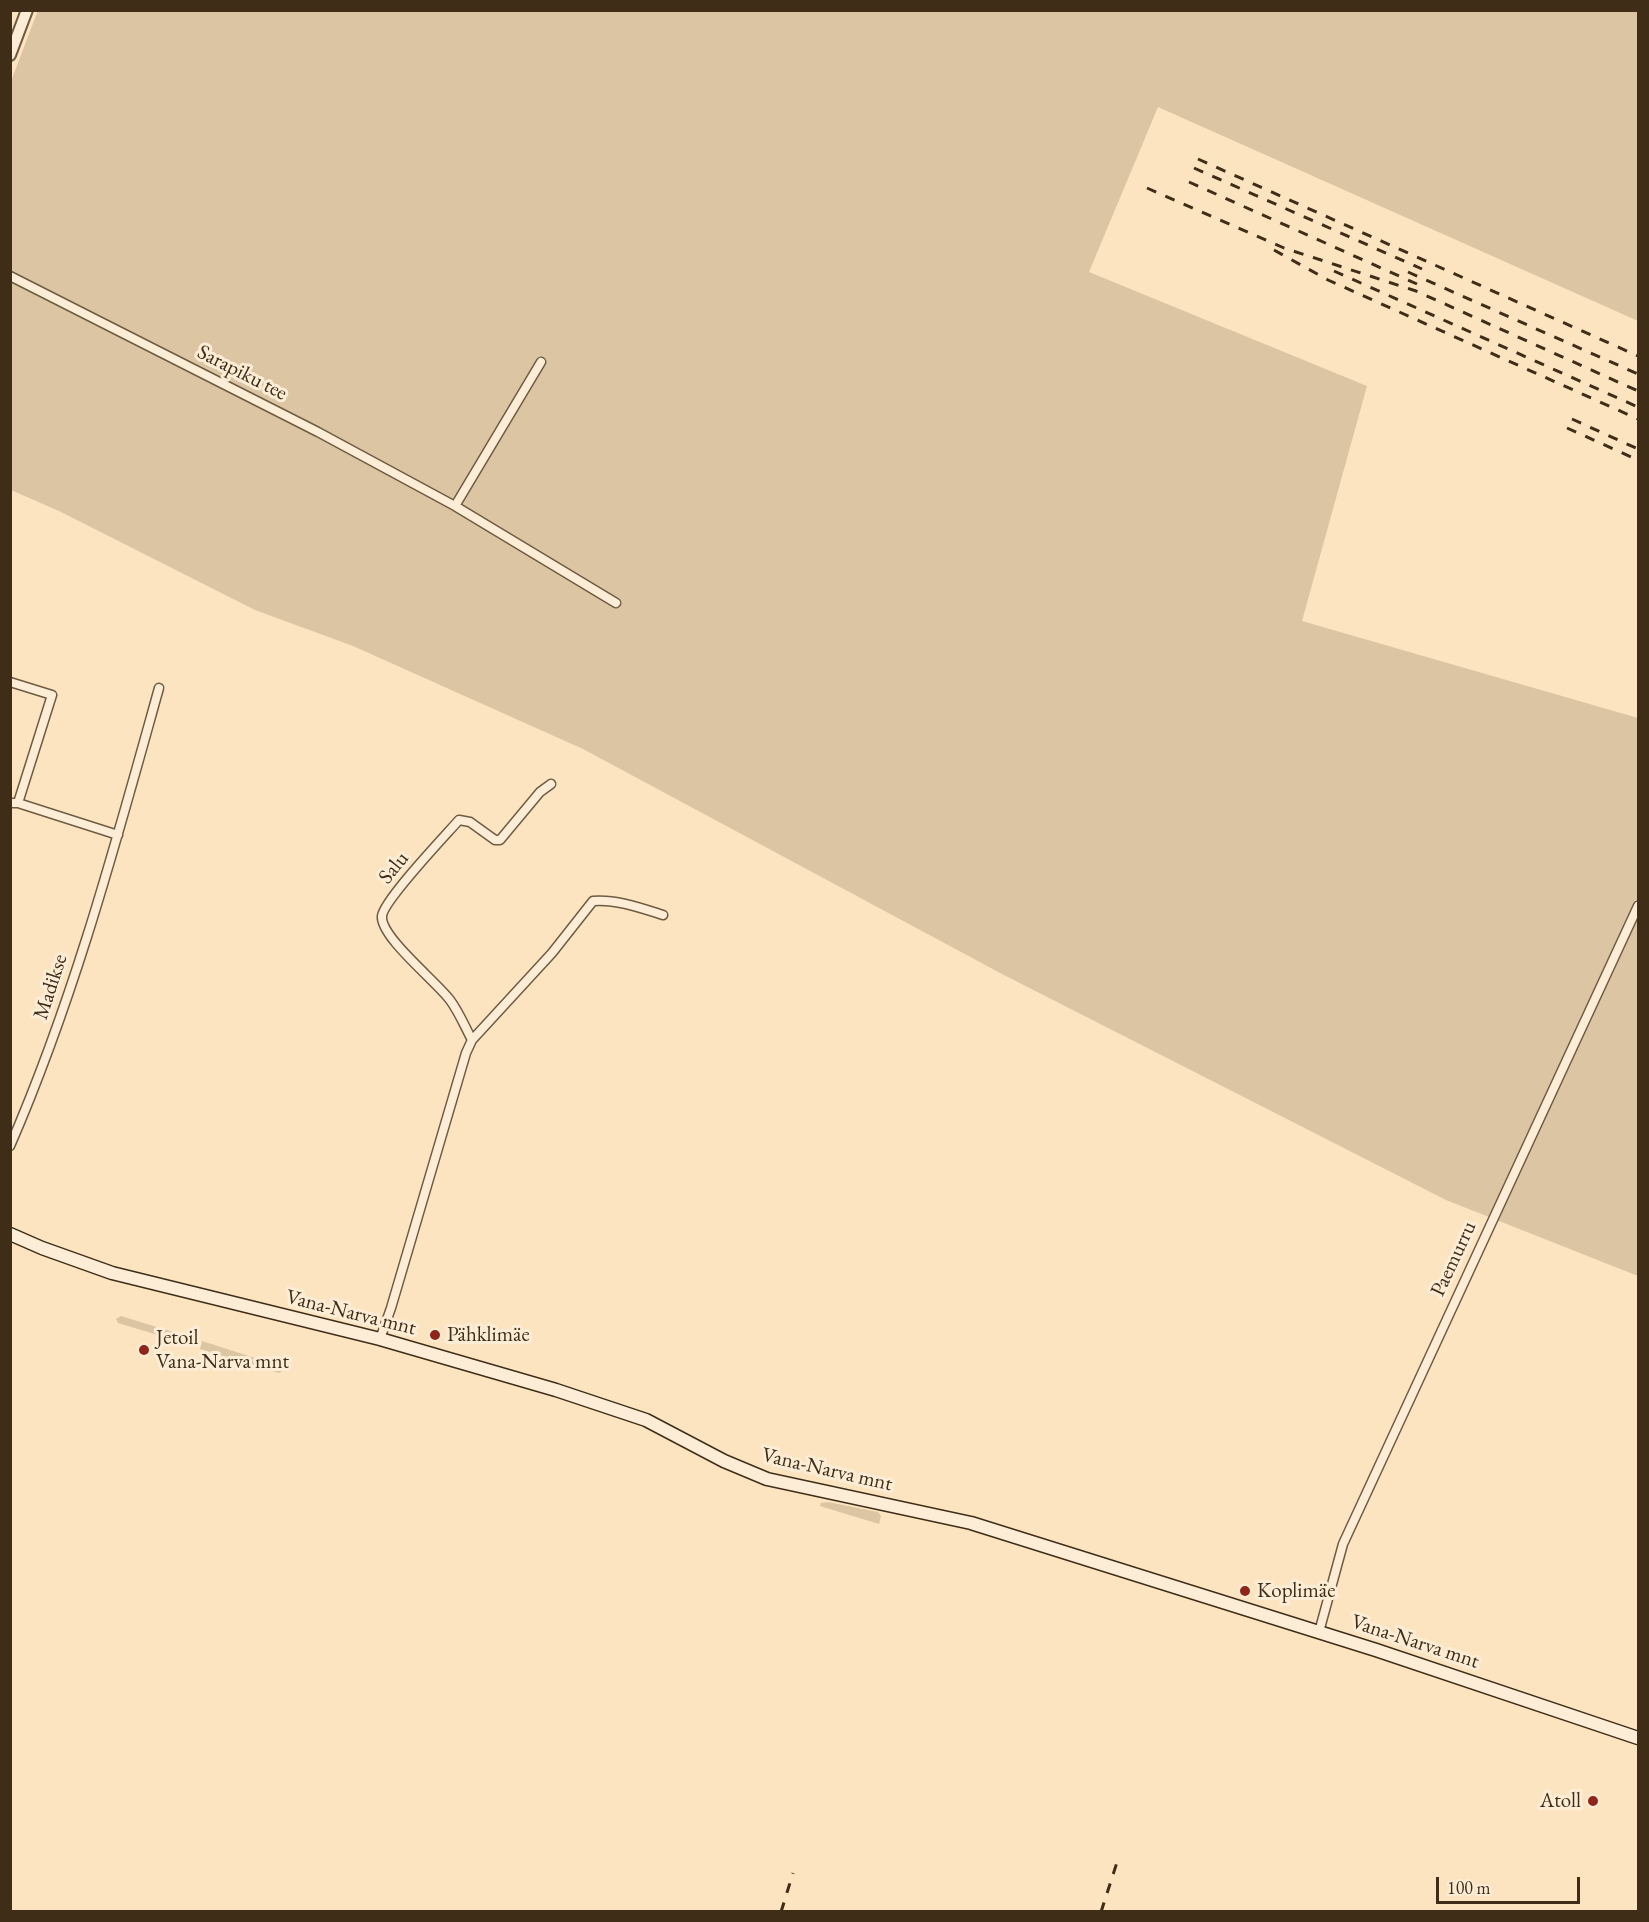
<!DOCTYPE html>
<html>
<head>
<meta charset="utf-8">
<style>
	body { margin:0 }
	#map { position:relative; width:1649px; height:1922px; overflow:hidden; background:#fce4c0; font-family:"EB Garamond",serif }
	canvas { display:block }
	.frame { position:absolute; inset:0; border:12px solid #3f2d18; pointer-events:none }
	.scale { position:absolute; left:1436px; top:1877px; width:144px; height:27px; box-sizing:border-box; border:3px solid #3f2d18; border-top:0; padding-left:8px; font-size:18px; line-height:21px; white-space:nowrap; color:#3f2d18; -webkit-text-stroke:4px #fdedd6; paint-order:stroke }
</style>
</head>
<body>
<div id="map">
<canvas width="1649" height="1922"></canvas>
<div class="frame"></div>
<div class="scale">100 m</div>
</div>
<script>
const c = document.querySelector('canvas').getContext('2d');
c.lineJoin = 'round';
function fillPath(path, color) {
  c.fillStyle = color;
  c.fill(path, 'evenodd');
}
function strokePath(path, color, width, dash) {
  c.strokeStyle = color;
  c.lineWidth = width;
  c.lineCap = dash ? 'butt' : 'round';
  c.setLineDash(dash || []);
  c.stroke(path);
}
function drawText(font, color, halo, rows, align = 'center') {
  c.font = font + ' "EB Garamond",serif';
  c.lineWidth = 6;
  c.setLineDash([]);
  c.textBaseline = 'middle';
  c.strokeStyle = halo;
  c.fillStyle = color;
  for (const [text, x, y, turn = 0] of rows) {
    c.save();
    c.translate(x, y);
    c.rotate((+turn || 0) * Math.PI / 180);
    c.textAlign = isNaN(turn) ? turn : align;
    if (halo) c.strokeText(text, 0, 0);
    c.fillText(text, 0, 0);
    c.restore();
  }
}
const green = new Path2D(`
	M38,10L1638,11V321L1158,107L1089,272L1367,386L1302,621L1638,718V1276L1446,1200L1002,974L583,749L353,646L255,610L59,511L11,490L10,84Z
	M121,1316L173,1332L171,1339L118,1323L116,1319Z
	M202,1341L280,1366L282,1371L279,1373L200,1349Z
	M828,1502L878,1512L881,1516L879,1524L820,1506L821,1503Z`);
const minor = new Path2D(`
	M10,276L318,432L455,506L616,603
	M455,506L541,362
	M10,682L52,695L18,803
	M10,803H18L118,835
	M472,1040C465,1027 459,1012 450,1000C437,982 380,937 382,916C384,900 445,836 459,820L470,822L495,840H500L540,792L551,784
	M10,1146C74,999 116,842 159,688
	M380,1339L391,1308L466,1053L472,1040L552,953L593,901C616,899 641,908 663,915
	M1319,1632L1343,1544L1638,906`);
const tertiary = new Path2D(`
	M10,55L27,10`);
const secondary = new Path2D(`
	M10,1234L42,1248L112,1273L380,1339L556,1390L646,1420L724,1461L767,1479L971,1523L1376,1650L1638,1738`);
const rail = new Path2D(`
	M1198,159L1638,356
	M1194,168L1422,269
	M1189,182L1417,284
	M1147,188L1284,248L1416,291L1638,391
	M1274,250L1328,280L1638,419
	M1334,271L1638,407
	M1408,272L1638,374
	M1572,419L1638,449
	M1567,428L1638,460
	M781,1912L793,1873
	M1101,1912L1119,1856`);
const markers = [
	[435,1335,6,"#8f2418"],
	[144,1350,6,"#8f2418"],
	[1245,1591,6,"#8f2418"],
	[1593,1801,6,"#8f2418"]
];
const streetNames = [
	["Sarapiku tee",242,373,27],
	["Salu",394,868,-51],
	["Madikse",51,987,-72],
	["Paemurru",1454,1259,-65],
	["Vana-Narva mnt",351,1313,14],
	["Vana-Narva mnt",827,1470,13],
	["Vana-Narva mnt",1415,1642,18]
];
const poiNames = [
	["Pähklimäe",447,1335],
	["Jetoil",156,1338],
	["Vana-Narva mnt",156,1362],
	["Koplimäe",1257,1591],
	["Atoll",1581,1801,"right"]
];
fillPath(green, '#dcc5a3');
strokePath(minor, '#6e5b42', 11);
strokePath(tertiary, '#6e5b42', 14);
strokePath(secondary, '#3f2d18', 15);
strokePath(minor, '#fdedd6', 8);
strokePath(tertiary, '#fdedd6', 10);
strokePath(secondary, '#fdedd6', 12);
strokePath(rail, '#3f2d18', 3, [10, 10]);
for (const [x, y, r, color] of markers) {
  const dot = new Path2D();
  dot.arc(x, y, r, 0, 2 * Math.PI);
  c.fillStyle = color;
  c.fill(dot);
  strokePath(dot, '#fdedd6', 2);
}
drawText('21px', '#3f2d18', '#fdedd6', streetNames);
drawText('21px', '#3f2d18', '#fdedd6', poiNames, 'left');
</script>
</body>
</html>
